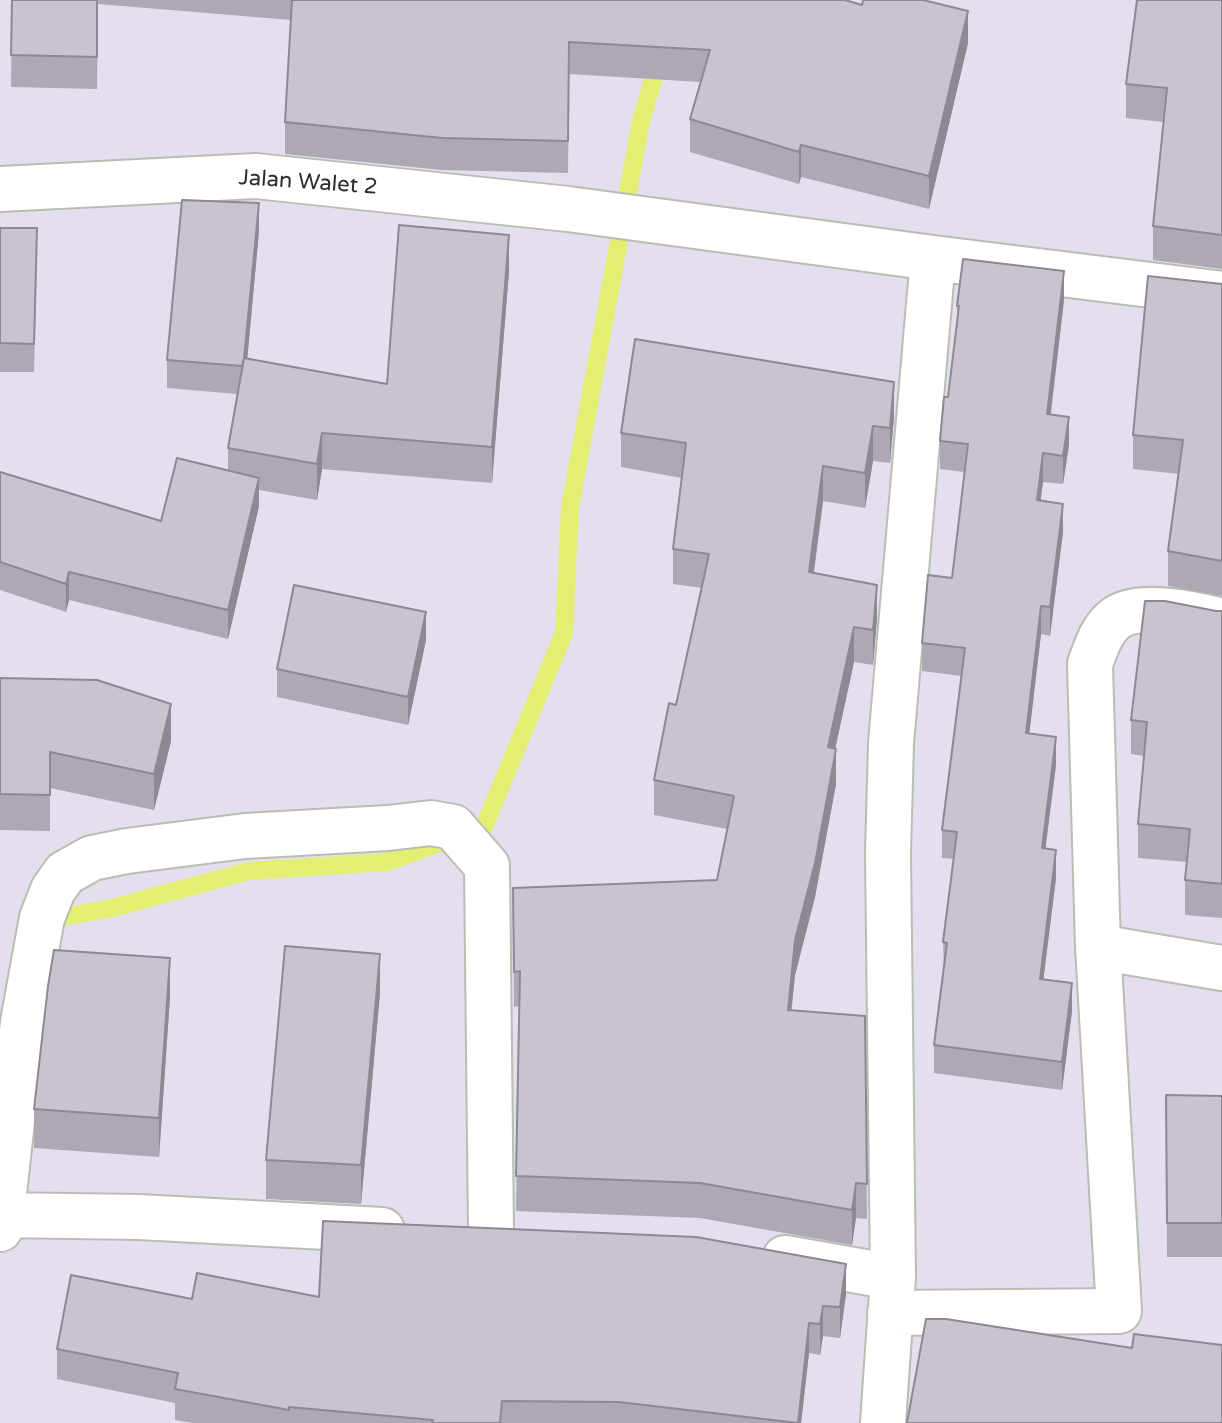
<!DOCTYPE html>
<html>
<head>
<meta charset="utf-8">
<style>
	body { margin:0 }
	canvas { display:block; background:#e5deee }
</style>
</head>
<body>
<canvas width="1222" height="1423"></canvas>
<script>
const c = document.querySelector('canvas').getContext('2d');
c.lineJoin = 'round';
function strokePath(path, color, width, dash) {
  c.strokeStyle = color;
  c.lineWidth = width;
  c.lineCap = dash ? 'butt' : 'round';
  c.setLineDash(dash || []);
  c.stroke(path);
}
function fillPath(path, color) {
  c.fillStyle = color;
  c.fill(path, 'evenodd');
}
function drawText(font, color, halo, rows, align = 'center') {
  c.font = font + ' "Varela Round",sans-serif';
  c.lineWidth = 6;
  c.setLineDash([]);
  c.textBaseline = 'middle';
  c.strokeStyle = halo;
  c.fillStyle = color;
  for (const [text, x, y, turn = 0] of rows) {
    c.save();
    c.translate(x, y);
    c.rotate((+turn || 0) * Math.PI / 180);
    c.textAlign = isNaN(turn) ? turn : align;
    if (halo) c.strokeText(text, 0, 0);
    c.fillText(text, 0, 0);
    c.restore();
  }
}
const stream = new Path2D(`
	M63,917L112,908L249,871L387,862L484,827L564,633L570,507L641,121L660,56`);
const minor = new Path2D(`
	M0,189L256,176L568,209L933,258L1222,294
	M1098,947L1222,968
	M1,1215L139,1217L382,1230
	M0,1229L23,1022L42,918L53,890L65,873L92,858L127,851L245,836L388,828L431,823L453,827L487,866L491,1233
	M785,1258L893,1277
	M890,1313L1119,1311L1098,947L1090,664C1096,648 1101,630 1115,619C1137,601 1196,614 1222,621
	M883,1423L893,1277L888,853L891,743L933,258`);
const wall = new Path2D(`
	M12,0H845L968,43L929,209L801,177L799,184L690,152V119L700,82L569,74L568,173L442,170L285,154V122L291,20L98,4L97,89L11,87Z
	M1222,0V269L1153,260V226L1163,122L1126,118V84Z
	M0,228L37,257L34,372H0Z
	M259,231L247,359L387,384L509,271L492,483L322,469L317,500L259,490V506L228,639L69,600L66,612L0,590V472L161,521L228,470V448L237,394L167,388V360Z
	M1222,284V596L1168,586V551L1179,474L1133,469V435L1219,285Z
	M1064,300L1051,414L1069,445L1063,484L1043,482L1040,501L1063,532L1050,636L1041,634L1029,734L1056,765L1045,849L1056,878L1043,979L1072,1011L1062,1090L934,1073V1045L944,970L943,942L954,859L942,858V830L961,676L922,671V643L952,578L964,472L940,469V441L948,397L957,324V306Z
	M894,417L890,463L873,461L865,508L823,501L814,573L877,619L873,665L854,662L835,749L836,784L815,897L795,975L791,1010L865,1016L867,1219L856,1218L852,1245L700,1218L516,1211L519,1006L514,1007L513,888L717,880L727,829L654,815V780L676,705L702,588L673,584V549L682,478L621,467V433Z
	M1216,611H1222V918L1185,915V880L1187,862L1138,858V824L1144,756L1131,754V720Z
	M426,640L408,725L277,697V669Z
	M0,678L171,741L154,810L50,788V831L0,830Z
	M380,993L361,1204L266,1199V1160Z
	M170,997L159,1157L34,1148V1109Z
	M1166,1095L1222,1096V1257H1167Z
	M846,1294L840,1338L823,1336L820,1355L809,1353L801,1423H193L175,1420V1403L57,1379V1349L192,1299Z`);
const shadedWall = new Path2D(`
	M968,11V43L929,209V176Z
	M801,145V177L799,184V152Z
	M259,203V231L244,395V367Z
	M509,235V271L492,483V447Z
	M1064,271V300L1047,442V414Z
	M894,382V417L890,463V428Z
	M1069,417V445L1063,484V456Z
	M873,426V461L865,508V473Z
	M322,433V469L317,500V464Z
	M1043,453V482L1037,529V500Z
	M823,466V501L809,607V572Z
	M259,478V506L228,639V610Z
	M1063,504V532L1050,636V607Z
	M69,572V600L66,612V584Z
	M877,585V619L873,665V630Z
	M1041,606V634L1026,762V733Z
	M426,612V640L408,725V697Z
	M854,627V662L828,782V747Z
	M171,704V741L154,810V774Z
	M1056,737V765L1042,876V848Z
	M836,749V784L815,897L795,975L788,1045V1010L795,940Z
	M1056,850V878L1040,1007V979Z
	M380,954V993L361,1204V1165Z
	M170,958V997L159,1157V1118Z
	M1072,983V1011L1062,1090V1062Z
	M856,1183V1218L852,1245V1210Z
	M846,1264V1294L840,1338V1307Z
	M823,1306V1336L820,1355V1324Z
	M809,1323V1353L801,1423H798Z`);
const building = new Path2D(`
	M12,0H97V57L11,55Z
	M292,0H845L862,5L863,0H923L968,11L929,176L801,145L799,152L690,119L710,50L569,42L568,141L442,138L285,122Z
	M1137,0H1222V235L1153,226L1167,88L1126,84Z
	M182,200L259,203L244,358L242,366L167,360Z
	M399,225L509,235L492,447L322,433L317,464L228,448L244,358L387,384Z
	M0,228H37L34,344L0,343Z
	M963,259L1064,271L1047,414L1069,417L1063,456L1043,453L1037,500L1063,504L1050,607L1041,606L1026,733L1056,737L1042,848L1056,850L1040,979L1072,983L1062,1062L934,1045L947,943L943,942L957,832L942,830L965,648L922,643L928,575L952,578L968,444L940,441L944,397H948L959,306H957Z
	M1148,276L1222,284V561L1168,551L1183,440L1133,435Z
	M635,339L894,382L890,428L873,426L865,473L823,466L809,572L877,585L873,630L854,627L828,747L836,749L815,863L795,940L788,1010L865,1016L867,1184L856,1183L852,1210L700,1183L516,1176L520,971L514,972L513,888L717,880L734,796L654,780L669,703L676,705L709,554L673,549L686,443L621,433Z
	M177,458L259,478L228,610L69,572L66,584L0,562V472L161,521Z
	M294,585L426,612L408,697L277,669Z
	M1145,601H1165L1216,611H1222V884L1185,880L1190,829L1138,824L1147,722L1131,720Z
	M0,678L97,680L171,704L154,774L50,752V795L0,794Z
	M285,946L380,954L361,1165L266,1160Z
	M54,950L170,958L159,1118L34,1109L48,986Z
	M1166,1095L1222,1096V1223H1167Z
	M323,1221L696,1237L846,1264L840,1307L823,1306L820,1324L809,1323L798,1423L619,1402L502,1401L500,1423H432L433,1420L289,1407V1410L175,1389L178,1373L57,1349L71,1275L192,1299L197,1273L319,1297Z
	M926,1319H946L1132,1348L1134,1334L1222,1345V1423H907Z`);
const streetNames = [
	["Jalan Walet 2",308,183,4]
];
strokePath(stream, '#e2ef72', 18);
strokePath(minor, '#b7bfb2', 48);
strokePath(minor, '#fff', 44);
fillPath(wall, '#ada8b3');
fillPath(shadedWall, '#8d8892');
fillPath(building, '#c9c3d0');
strokePath(building, '#8d8892', 2);
drawText('22px', '#2c2c2c', '#fff', streetNames);
</script>
</body>
</html>
